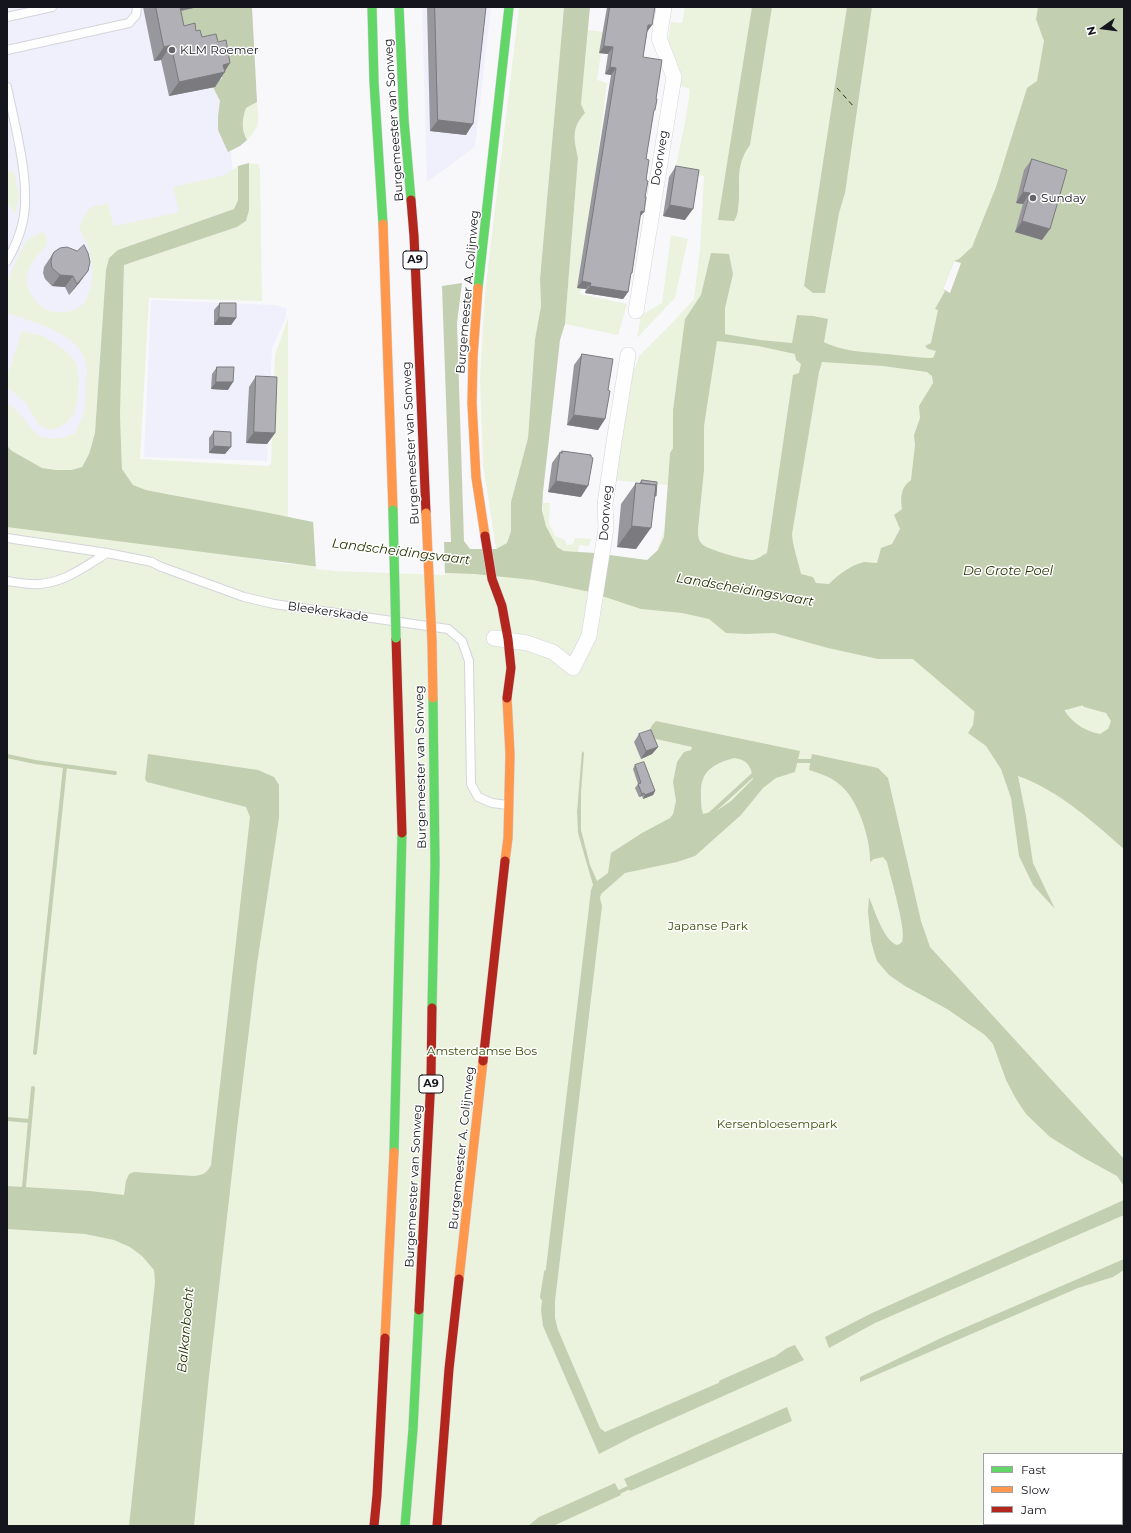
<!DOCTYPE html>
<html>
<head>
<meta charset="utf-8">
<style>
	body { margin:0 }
	#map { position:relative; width:1131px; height:1533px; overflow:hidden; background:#f8f8fb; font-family:Montserrat,sans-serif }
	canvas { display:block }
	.frame { position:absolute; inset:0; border:8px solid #15151e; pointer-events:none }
	.legend { position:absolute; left:983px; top:1453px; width:140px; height:72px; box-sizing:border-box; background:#fff; border:1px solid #a1a1a5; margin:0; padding:5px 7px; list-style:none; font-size:12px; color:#15151e }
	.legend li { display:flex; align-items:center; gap:8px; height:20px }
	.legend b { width:20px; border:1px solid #a1a1a5 }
	.north { position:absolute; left:1083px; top:8px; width:40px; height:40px; -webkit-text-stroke:3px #fff; paint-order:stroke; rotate:256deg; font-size:11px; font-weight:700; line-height:16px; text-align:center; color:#15151e }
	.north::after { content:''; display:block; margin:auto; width:14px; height:18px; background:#15151e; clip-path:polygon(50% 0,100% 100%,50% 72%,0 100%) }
</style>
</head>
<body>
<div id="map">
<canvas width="1131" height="1533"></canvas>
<div class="frame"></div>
<ul class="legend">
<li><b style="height:5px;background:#63d668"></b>Fast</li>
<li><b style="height:5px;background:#ff974d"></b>Slow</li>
<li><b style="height:5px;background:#b3261e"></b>Jam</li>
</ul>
<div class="north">N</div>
</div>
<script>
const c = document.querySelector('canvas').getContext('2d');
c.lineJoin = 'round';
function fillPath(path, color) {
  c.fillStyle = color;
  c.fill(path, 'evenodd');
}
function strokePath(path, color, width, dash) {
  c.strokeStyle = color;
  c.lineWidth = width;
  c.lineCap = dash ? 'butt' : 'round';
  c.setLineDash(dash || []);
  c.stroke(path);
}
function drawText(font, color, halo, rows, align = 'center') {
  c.font = font + ' Montserrat,sans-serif';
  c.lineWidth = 3;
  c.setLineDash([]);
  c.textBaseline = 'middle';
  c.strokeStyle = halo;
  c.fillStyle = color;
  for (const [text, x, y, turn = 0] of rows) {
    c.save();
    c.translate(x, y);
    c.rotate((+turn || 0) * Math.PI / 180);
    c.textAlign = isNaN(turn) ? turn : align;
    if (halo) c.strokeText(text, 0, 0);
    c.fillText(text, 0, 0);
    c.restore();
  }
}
const built = new Path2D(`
	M7,7H226L218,33L233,171L229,213L122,254L99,441L7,475Z
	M422,7H491L475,147L427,182Z
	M151,300L275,305L286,308V317L272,349L267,461L144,457Z`);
const green = new Path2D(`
	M519,7H564L540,279L541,306L535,339L528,438L511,502V531L507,543L496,549L483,465L480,378L485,293Z
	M685,7H1124V1526H7V511L156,532L255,559L289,564L502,570L566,578L654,559L667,522L692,310L688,315L673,410V448L670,453L668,485L613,480L631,368H635L639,356L670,325L694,299L700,248L704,176L675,171L686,117L690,89L681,86L668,41L671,22L682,23ZM984,1454H1122V1524H984Z
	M588,30L604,32L597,80L607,83L580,294L627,304L618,335L565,324L578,158C574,139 571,128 585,113L581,104Z
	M257,102C259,122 261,125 247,140C241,129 242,120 246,108Z
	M249,163L258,164L260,169L262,301L149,298L140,459L267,466L271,464L275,355L288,318V517L146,490L133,485L122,469L120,415L124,264L237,227L245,222L249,210Z
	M238,166V200L234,209L118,250L109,258L106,270L95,433L89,454L82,467L71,470H56L42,468L12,451L7,446V403C37,424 29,449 74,434C85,417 86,404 86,384C86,377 88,369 86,362C76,331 34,323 7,313V285L12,270L24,245L30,238L43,232L47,237V245C37,255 29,264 27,278C25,290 39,308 50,311C53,312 58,312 62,312C97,312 95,269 88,245C86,240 81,234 80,228C80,221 87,213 91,207L108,203L114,226L179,212L173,187L225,175Z
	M14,171L19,197L15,214L7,202V172Z
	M671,235L688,239L675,298L637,338L641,315L662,303Z
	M22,331L43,336L56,344L69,354L76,363L79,378L78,399L73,416L65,424L56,429H46L38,424L25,402L7,387V379Z
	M543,503H550L549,523L555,536L565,540L567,545L573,544L575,538L591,539L589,546L579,545L578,552C571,551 565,552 559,548C549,542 542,515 543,503Z`);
const water = new Path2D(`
	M195,7H252L257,102L246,108C242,120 241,129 247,140L240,146L228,152L218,130V116L220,101L210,81L222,79L221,70L169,13Z
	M564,7H590L581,104L585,113C571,128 574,139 578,158L565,324L560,340L543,492L542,510L546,526L557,547L564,551L595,553L647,560L658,550L664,537L670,453L673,448V410L685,319L701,295L711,253L729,254L733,274L725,308V334L760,340L792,343L797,315L813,316L828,319L824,342C845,353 873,352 896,355C909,356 921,358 933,358L936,351L928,349L925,346L931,343L938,310L935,309L945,291L943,289L954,261L959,259L972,247L996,187L1027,88L1037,81L1044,41L1036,19L1038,7H1124V849C1092,821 1058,790 1018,776L1026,816L1033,863L1055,909L1033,885L1019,856L1011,798L1001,769L986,746L968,733L973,725L975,708L973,697L943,668L925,659H878L828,648L774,633L746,634L726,633L709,619L682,613L641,609L590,592L533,580L475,574L336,569L7,527V446L12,451L42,468L56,470H71L82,467L89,454L95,433L106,270L109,258L118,250L234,209L238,200V166L249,163V210L246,221L237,227L124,265L120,415L122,469L133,485L146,490C197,500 248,508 298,519C349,529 399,543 451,542L442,286L462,283L457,323L464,541L470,549H496L507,543L511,531V502L528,438L535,339L541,306L540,279ZM717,341L758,346L795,354L796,360L801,364L799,373L793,375L767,553C763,555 758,559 753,560C745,560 708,550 702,544C698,540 698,535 698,529L704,470V426ZM822,362L883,366L927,372L932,376L933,383L919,406L920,418L914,435L915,445L911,480C901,487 900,497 902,509L894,515L900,529L892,544L881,548L877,563C873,563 868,562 864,562C851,565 839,574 829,584L816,583L813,577L801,574C798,560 793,548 792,534L819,372ZM1070,696H1075L1084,707L1106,713L1111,721L1108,729L1100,734C1083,731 1068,720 1061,704L1066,698Z
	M752,7H772L750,145C733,168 742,185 738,209C738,213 736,218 734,221L718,220Z
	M847,7H872L845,193L839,213L825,293H813L804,286Z
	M656,721L800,751L795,772L776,778L763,788L741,815L695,856L677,862L625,873L601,894L600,898L602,906L555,1301V1318L558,1330L600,1428L605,1432L767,1362L787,1348L795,1345L804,1360L636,1435L599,1454L543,1326L541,1310L591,890L593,885L578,833L577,812L582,751L584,753L581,792V830L590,865L597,881L608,873L611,853L642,833L670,818L673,814L676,801L673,782L677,762L684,752L691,750L692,747L656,739L650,735C649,728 652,725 656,721ZM734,758C748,760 751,766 753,779L731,801L718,810L703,814C701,808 701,802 701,795C700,771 713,764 734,758Z
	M148,754L258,770L274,777L279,785V818L257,964L237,1129L209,1376L194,1526H129L155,1282L154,1270L142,1256L130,1247L114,1240L85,1234L7,1229V1186L90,1191L124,1195L126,1181L129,1174L134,1172L194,1176C203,1175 207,1173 211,1165L250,817L246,807L147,782L145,779Z
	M812,754L878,768L888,778L921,921L930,947L1124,1159V1186L1117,1176L1084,1158L1050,1137L1026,1114L1016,1099L1006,1080L993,1044L985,1035L947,1009L905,986L889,975L877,961L874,952L871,941L868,912L869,897C874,909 884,941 897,945C899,944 900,944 902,942C907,931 890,876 887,862L883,857L874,859L870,862C871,840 858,798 839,784C831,777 819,773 809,770Z
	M1124,1200V1215L875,1323L829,1348L825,1337L872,1313Z
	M1124,1259V1270L1113,1277L1078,1288L860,1382V1377L941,1338Z
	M787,1407L792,1421L630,1491L624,1479Z
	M615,1483L621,1495L553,1526H528L539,1517Z`);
const pier = new Path2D(`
	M954,261L961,263L950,293L943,289Z
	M313,520L379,534L428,540H444L445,575L336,571L316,569Z`);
const stream = new Path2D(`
	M7,756L35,762L115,773
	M794,761H815
	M709,815L756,772
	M35,1053L65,767
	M7,1119L30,1121
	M24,1187L33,1088
	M545,1302L542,1297L546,1272
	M721,1382L773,1359
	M615,1494L632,1486`);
const canal = new Path2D(`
	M908,645L989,714
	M1041,709L1124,686`);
const ferry = new Path2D(`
	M837,88L855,108`);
const lane = new Path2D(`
	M7,17L52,7
	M7,50L129,23L136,15L137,7
	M7,87C15,126 31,183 23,221C20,235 14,249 7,261
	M7,538L107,553L152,562L159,566L244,597L274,604L448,629L462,641L469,661L471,784L478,797L492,803L508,805
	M7,581C15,582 23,584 32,584C60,586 84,567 107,553`);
const street = new Path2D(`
	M636,311L674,77L659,38L664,7
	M494,638L527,643L553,652L573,668L589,636L604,541L606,528L605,504L614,442L628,355`);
const fast = new Path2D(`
	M372,7L374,82L383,224
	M399,7L404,120L411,200
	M478,288L509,7
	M432,1008L435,864L433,698
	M394,1152L402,833
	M405,1526L413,1429L419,1310`);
const slow = new Path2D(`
	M383,224L393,510
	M478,288L473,356L472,403L476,477L485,536
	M432,642L433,698
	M505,861L508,838L510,754L507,698
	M459,1279L483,1061
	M385,1338L394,1152`);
const jam = new Path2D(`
	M411,200L414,236L426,513
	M485,536L492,579L502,606L508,639L511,668L507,698
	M396,638L402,833
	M483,1061L505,861
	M419,1310L431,1078L432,1008
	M374,1526L377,1495L385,1338
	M437,1526L449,1369L459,1279`);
const fastBridge = new Path2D(`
	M393,510L396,638`);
const slowBridge = new Path2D(`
	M426,513L432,642`);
const wall = new Path2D(`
	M143,7H198L181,11L184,26L196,31L202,37L225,72L215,87L169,96L161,60L154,61Z
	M427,7H486L466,135L430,131Z
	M607,7H655L647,32L643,57L653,113L646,159L640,218L632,273L630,275L628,292L623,299L585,293L586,289L577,288L611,75L605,74L608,54L599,53Z
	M1032,159L1042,240L1015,232L1023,204L1016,203L1024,170Z
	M676,166L685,220L663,216L669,177Z
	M54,252L80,282L69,295L65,287L52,286L45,279L43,273L44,267Z
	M220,303L236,318L231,325H214V310Z
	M582,354L608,390L605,419L598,430L567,425L574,365Z
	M217,367L228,390L211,389L212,374Z
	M256,376L275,433L267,444L246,443L249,387Z
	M214,431L225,454L209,453V438Z
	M562,451L581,497L548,492L552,463L560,452L561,453Z
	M642,480L655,498L636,549L617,547L621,504L636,483H640Z
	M639,734L658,747L652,754L641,759L634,742Z
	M635,765L655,791L653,795L643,799L642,796L639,797L635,788L638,784L633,769Z`);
const shadedWall = new Path2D(`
	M173,7H198L169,13Z
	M648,25H652L647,32Z
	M171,45L161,60L154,61L164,47Z
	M604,46L613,47L608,54L599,53Z
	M230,63L215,87L169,96L179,82L223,65Z
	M610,67L616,68L611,75L605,74Z
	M438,120L473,124L466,135L430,131Z
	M1023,192L1030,193L1023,204L1016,203Z
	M670,205L693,209L685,220L663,216Z
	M641,211L644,212L639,218Z
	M1022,221L1050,229L1042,240L1015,232Z
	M88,271L80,282L69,295L77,284Z
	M60,275L73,276L65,287L52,286Z
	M582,281L591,283L586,289L577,288Z
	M590,286L628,292L623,299L585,293Z
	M219,317L236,318L231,325H214Z
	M216,382H233L228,390L211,389Z
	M574,415L605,419L598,430L567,425Z
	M254,432L275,433L267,444L246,443Z
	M214,446L231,447L225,454L209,453Z
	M556,481L588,486L581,497L548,492Z
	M632,526L651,528L636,549L617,547Z
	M658,747L652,754L641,759L646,751Z
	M655,791L653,795L643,799L645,795Z
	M644,793L642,796L639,797L642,794Z`);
const building = new Path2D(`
	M156,7H180L184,26L195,23L196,31L200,30L202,37L216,34L218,42L226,40L230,63L223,65L225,72L179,82L171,45L164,47Z
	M435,7H486L473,124L438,120Z
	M610,7H655L652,25H648L643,57L662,60L656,99H657L655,110H654L646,159L649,160L646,180L648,181L645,197H646L644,212L641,211L632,273H631L628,292L590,286L591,283L582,281L616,68L610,67L613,47L604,46Z
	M1032,159L1067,170L1050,229L1022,221L1030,193L1023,192Z
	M676,166L699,170L693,209L670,205Z
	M84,245L88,253L90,262L88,271L77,284L73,276L60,275L52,268L51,262L52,256L54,252L60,248L67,247L77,251Z
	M220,303H236V318L219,317Z
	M582,354L613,359L608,390L610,391L605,419L574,415Z
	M217,367H234L233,382H216Z
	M256,376L277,377L275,433L254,432Z
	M214,431L231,432V447L214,446Z
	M562,451L591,455V457L593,458L588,486L556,481L560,452L562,453Z
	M642,480L657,482L656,496H655L656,485L641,483Z
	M636,483L656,485L651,528L632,526Z
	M651,730L658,747L646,751L639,734Z
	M644,762L655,791L645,795L644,793L642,794L638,784L641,783L635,765Z`);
const markers = [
	[172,50,4,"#64646b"],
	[1033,198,4,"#64646b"]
];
const shields = [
	[415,260,24],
	[431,1084,24]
];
const shieldNames = [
	["A9",415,260],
	["A9",431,1084]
];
const poiNames = [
	["KLM Roemer",180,50],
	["Sunday",1041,198]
];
const streetNames = [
	["Burgemeester van Sonweg",394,120,-94],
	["Doorweg",660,158,-81],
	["Burgemeester A. Colijnweg",468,292,-85],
	["Burgemeester van Sonweg",411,443,-93],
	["Doorweg",606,513,-86],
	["Bleekerskade",328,612,8],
	["Burgemeester van Sonweg",421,767,-91],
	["Burgemeester A. Colijnweg",462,1148,-84],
	["Burgemeester van Sonweg",414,1186,-87]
];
const parkNames = [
	["Japanse Park",708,926],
	["Amsterdamse Bos",482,1051],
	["Kersenbloesempark",777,1124]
];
const waterNames = [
	["Landscheidingsvaart",401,552,7],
	["De Grote Poel",1008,571],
	["Landscheidingsvaart",745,590,10],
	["Balkanbocht",186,1330,-85]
];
fillPath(built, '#eff0fc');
fillPath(green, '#ebf3df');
fillPath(water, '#c3cfb1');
fillPath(pier, '#f8f8fb');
strokePath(stream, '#c3cfb1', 4);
strokePath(canal, '#c3cfb1', 15);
strokePath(ferry, '#263401', 1, [5, 4]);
strokePath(lane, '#d4d4da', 10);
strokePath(street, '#d4d4da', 16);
strokePath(fast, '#d4d4da', 10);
strokePath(slow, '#d4d4da', 10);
strokePath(jam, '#d4d4da', 10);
strokePath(lane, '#fefefe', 8);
strokePath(street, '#fefefe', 15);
strokePath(fast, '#63d668', 9);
strokePath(slow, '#ff974d', 9);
strokePath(jam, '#b3261e', 9);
strokePath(fastBridge, '#d2d2d5', 10, []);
strokePath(slowBridge, '#d2d2d5', 10, []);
strokePath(fastBridge, '#63d668', 9);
strokePath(slowBridge, '#ff974d', 9);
fillPath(wall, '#97979d');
fillPath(shadedWall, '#7b7b7f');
fillPath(building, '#b0b0b6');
strokePath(building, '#7b7b7f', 1);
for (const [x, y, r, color] of markers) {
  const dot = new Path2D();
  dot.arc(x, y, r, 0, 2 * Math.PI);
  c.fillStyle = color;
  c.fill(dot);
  strokePath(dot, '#fff', 1.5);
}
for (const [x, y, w] of shields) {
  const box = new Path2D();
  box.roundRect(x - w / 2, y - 9, w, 18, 3);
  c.fillStyle = '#fff';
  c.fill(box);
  strokePath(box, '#15151e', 1);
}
drawText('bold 11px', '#15151e', null, shieldNames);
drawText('12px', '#15151e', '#fff', poiNames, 'left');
drawText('12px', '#15151e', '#fff', streetNames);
drawText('12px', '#394c06', '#fff', parkNames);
drawText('italic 13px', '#263401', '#fff', waterNames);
</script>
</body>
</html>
